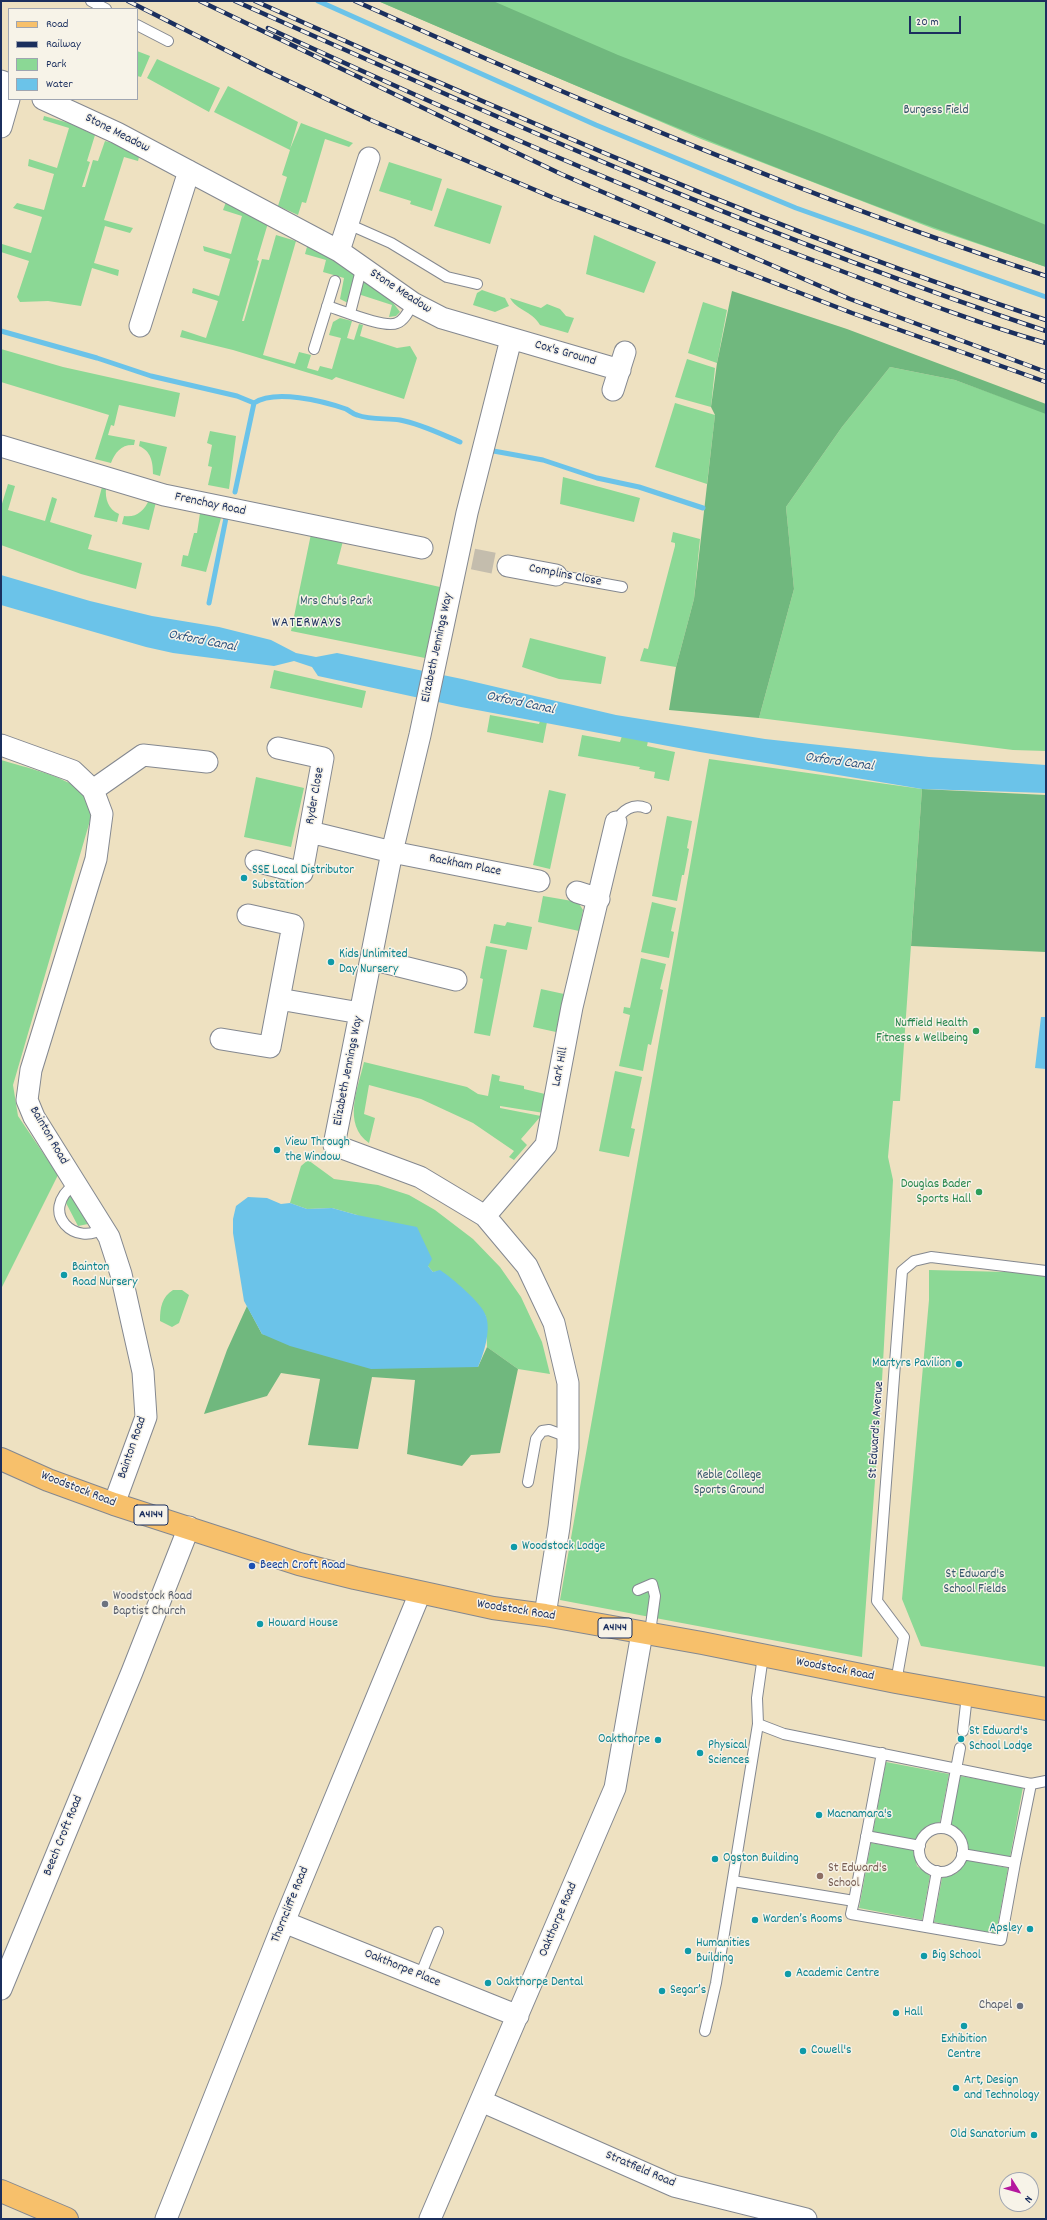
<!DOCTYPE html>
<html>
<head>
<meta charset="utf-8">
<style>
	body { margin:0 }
	#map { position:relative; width:1047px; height:2220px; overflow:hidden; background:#eee1c1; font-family:Dekko,sans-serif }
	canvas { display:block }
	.frame { position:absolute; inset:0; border:2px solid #1b2f5e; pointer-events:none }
	.legend { position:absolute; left:8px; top:8px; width:130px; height:92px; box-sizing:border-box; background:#f7f3e8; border:1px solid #9fa5b1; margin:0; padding:5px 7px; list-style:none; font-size:12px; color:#1b2f5e }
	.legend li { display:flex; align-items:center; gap:8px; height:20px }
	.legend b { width:20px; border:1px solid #9fa5b1 }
	.north { position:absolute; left:999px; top:2172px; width:40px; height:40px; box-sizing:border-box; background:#f7f3e8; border:1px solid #9fa5b1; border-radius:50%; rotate:127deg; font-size:11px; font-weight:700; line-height:16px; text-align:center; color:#1b2f5e }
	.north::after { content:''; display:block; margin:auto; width:14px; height:18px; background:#b5179e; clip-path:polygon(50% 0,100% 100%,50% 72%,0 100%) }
	.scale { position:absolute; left:909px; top:16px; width:52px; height:18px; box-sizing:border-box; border:2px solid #1b2f5e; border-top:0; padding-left:5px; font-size:12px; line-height:14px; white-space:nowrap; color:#1b2f5e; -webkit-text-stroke:3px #f7f3e8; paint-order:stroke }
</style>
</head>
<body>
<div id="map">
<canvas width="1047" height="2220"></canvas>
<div class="frame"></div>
<ul class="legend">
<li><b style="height:5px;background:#f7c06b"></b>Road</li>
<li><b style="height:5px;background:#1b2f5e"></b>Railway</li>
<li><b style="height:11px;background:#8bd895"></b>Park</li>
<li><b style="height:11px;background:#6bc3e9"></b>Water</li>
</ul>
<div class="north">N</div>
<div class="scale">20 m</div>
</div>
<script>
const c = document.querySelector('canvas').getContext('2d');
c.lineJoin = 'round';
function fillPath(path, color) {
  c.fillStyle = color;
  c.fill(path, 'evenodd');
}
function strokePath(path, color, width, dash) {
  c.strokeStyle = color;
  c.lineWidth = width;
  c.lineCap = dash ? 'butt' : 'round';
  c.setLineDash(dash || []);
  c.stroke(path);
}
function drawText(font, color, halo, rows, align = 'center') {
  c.font = font + ' Dekko,sans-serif';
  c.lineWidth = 3;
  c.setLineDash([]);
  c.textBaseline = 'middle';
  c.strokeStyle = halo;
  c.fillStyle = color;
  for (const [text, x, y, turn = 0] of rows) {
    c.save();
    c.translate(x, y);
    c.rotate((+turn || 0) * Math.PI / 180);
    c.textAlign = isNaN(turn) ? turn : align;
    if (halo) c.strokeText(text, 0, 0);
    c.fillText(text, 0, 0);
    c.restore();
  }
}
const green = new Path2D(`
	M378,1H1046V267L934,229L701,139Z
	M137,51L150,56L141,77L137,76Z
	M157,59L220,88L209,112L147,78Z
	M228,86L298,122L290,149L301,123L353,143L349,147L325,139L306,203L302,202L298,215L278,206L287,177L282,175L290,150L214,112Z
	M44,116L69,123L95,135L87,161L90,162L82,187H85L93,160L98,161L105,141L116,144L139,157L138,161L124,157L104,220L133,228L130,233L105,226L94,263L119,270L118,276L92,268L81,306L48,301L20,302L17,297L29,261L1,252L2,244L31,253L42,217L13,208L17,203L44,210L54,174L28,166L29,159L57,168L69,128L43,120Z
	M389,162L442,179L432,211L410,204L411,201L379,191Z
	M447,188L502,206L490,244L434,226Z
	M226,202L268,223L257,260L259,261L258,265L242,321H244L262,259L269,260L276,235L296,241L263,355L295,364L299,352L311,355L307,368L318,371L320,366L332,369L341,338L329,335L333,322L340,318L352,321L347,338L354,340L359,324L363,325L360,336L397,348L410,346L417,358L404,399L336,377L332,380L233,350L180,337L182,330L206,338L218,301L192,293L193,288L219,296L230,259L204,251L203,246L231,254L242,216L223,210Z
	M594,235L656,262L644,293L586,274Z
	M308,243L357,271L348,303L340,299L344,278L323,272L326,260L305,254Z
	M363,277L385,292L400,312L396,316L389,317L392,305L358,294Z
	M482,290L505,298L509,306L495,312L473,305L477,293Z
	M510,298L541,308L547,304L560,309L566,316L574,318L568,333L540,325C531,310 517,311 510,298Z
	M703,302L727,310L717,363L688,353Z
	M1,349L63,367L180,393L175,417L119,405L114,426L111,425L108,435L135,440L134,445C122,444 115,452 111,463L95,459L109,415L1,382Z
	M687,359L715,368L711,407L675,397Z
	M890,367L955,380L1046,413V751L1013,750L759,718L794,589L786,507L842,427Z
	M675,403L715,415L707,484L655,467Z
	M210,431L236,436L229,489L208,485L212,467L208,466L212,445L207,443Z
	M140,441L167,447L160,476L153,474C153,462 151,451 139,446Z
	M563,477L640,498L634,522L560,504Z
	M8,484L15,486L8,510L45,521L52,497L57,499L50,522L92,535L88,549L142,563L136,589L81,574L1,545V507Z
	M102,487L106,488C105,499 108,509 119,514L117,522L94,517Z
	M149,500L156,502L149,530L122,524L124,516C136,518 144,511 149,500Z
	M200,513L221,518L206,572L181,566L183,555L188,556L194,533H197Z
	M673,532L700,539L694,599L676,667L640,661L644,648L648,649L675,546V543L671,542Z
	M311,534L343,541L337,564L440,587L425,658L291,631Z
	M530,638L606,657L601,684L559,679L522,667Z
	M274,670L366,691L362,708L270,688Z
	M490,715L539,724L540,721L547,722L543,743L487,732Z
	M582,735L620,742L622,736L648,741L647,746L675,752L669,781L654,778L655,772L639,769L640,767L578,756Z
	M709,759L922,789L900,1101H893L888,1157L893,1180L881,1399L862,1657L560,1600Z
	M1,760C23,767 72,777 86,796C90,801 90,810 91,817L13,1085L18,1116L58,1175L1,1289Z
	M256,777L304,788L291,847L244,837Z
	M549,790L566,794L550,869L533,865Z
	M667,816L692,821L687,848L689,849L684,875H682L677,901L652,896Z
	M543,896L578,902L583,910L579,931L538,922Z
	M652,902L676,908L671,931L674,932L669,958L641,952Z
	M507,922L532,927L527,950L490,943L494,924L505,926Z
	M486,946L507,950L490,1036L474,1033L483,979L480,978Z
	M641,958L666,964L660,989L663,990L651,1045L648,1044L643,1071L619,1066L630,1015L623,1013L624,1007L630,1008Z
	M541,989L564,994L556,1032L533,1027Z
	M364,1062L467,1087L478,1094L488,1096L492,1074L500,1076L499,1081L524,1086V1089L545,1094L544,1113L500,1106V1108L541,1116L521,1139L527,1145L514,1160L509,1157L514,1151L473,1123L421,1099L369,1085L364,1114L375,1118L369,1143C342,1124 358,1088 364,1062Z
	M615,1071L642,1077L631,1128L635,1129L629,1157L599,1151Z
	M308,1160L334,1179L378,1185L409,1195L435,1210L473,1239L500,1267L521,1297L542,1342L550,1374L518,1369L487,1347L486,1316L440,1271L433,1272L428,1266L357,1215L332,1208L307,1209L290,1203L301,1166Z
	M75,1194L93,1223L78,1226L65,1201L70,1195Z
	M929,1270L1046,1273V1667L921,1646L902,1599L929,1300Z
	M173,1290H182L189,1295L179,1323L172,1327L160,1321C160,1307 162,1297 173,1290Z
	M886,1762L949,1774L940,1822L925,1827L915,1840L873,1832Z
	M960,1776L1023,1787L1010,1857L969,1850L964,1834L951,1824Z
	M871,1843L913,1850L917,1866L930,1876L922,1920L859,1908Z
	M967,1860L1008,1868L996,1934L934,1922L942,1878L957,1873Z`);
const forest = new Path2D(`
	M378,1H493L618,55L822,134L1046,225V267C819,190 598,96 378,1Z
	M732,291L847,329L1046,404V414L955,380L890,367L842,427L786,507L794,589L759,718L669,710L676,667L694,599L715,415L711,407L717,363Z
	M922,789L1046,795V952L911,946Z
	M247,1306L262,1334L429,1367H478L487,1347L518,1369L500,1453L471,1455L462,1466L407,1454L415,1380L372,1377L358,1449L308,1445L320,1379L281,1373L267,1396L204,1414L227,1350Z`);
const water = new Path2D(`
	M1,575L90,601L152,616L219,627L271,640L296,653L316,657L337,653L462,679L616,715L765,739L929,757L1046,765V793L922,789L700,752L461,707L318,676L312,667L294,661L274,666L173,653L146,647L1,605Z
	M1041,1017H1046V1069L1035,1068Z
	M248,1197L267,1198L281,1204L290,1203L307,1209L332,1208L357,1215L417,1227L432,1259L428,1266L433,1272L440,1270C452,1278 482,1303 486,1316C491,1331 484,1353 478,1367L371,1369L290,1346L262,1334L244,1301L233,1233V1219L236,1206Z`);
const stream = new Path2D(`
	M318,1L596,125L796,208L1046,297
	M1,331L97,358L151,376L237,396L254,403L235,492
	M254,403C275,389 323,401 346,409C350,411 353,414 357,415C371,420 386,418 400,420C421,424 441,434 460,442
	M488,450L543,460L597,478L639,487L703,508
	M209,603L226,518`);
const minorTunnel = new Path2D(`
	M473,559L508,566`);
const service = new Path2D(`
	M91,1L106,9
	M137,25L168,41
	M348,224L391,243L447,277L477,284
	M327,306C342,310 384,329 397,323C405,320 409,310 413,303
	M350,313L362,266
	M314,349L335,281
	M556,575L622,587
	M616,822C622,810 633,803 646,808
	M76,1183C35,1213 79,1249 103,1227
	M528,1482L536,1439L542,1431L549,1430L568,1437
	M638,1590L652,1584L655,1596L651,1625
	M763,1656L757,1698L758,1724L784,1734L1031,1784L1046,1781
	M896,1682L904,1637L877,1601L902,1271L914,1261L931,1257L1046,1271
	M963,1731L967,1695
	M945,1828L960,1748
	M919 1850a22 22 0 1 1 44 0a22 22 0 1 1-44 0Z
	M866,1836L920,1846
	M962,1854L1015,1863L1031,1784
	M733,1881L854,1901L882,1753
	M854,1901L851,1914L1001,1940L1015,1863
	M927,1927L937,1871
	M420,1976L438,1932
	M705,2031L716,1983L758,1724`);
const minor = new Path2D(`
	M1,81L9,84
	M43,99L117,133L339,251L413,303L442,318L620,370
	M1,127L9,99
	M339,251L369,158
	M140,326L189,171
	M511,339L467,513L420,735L392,852L334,1145L420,1177L485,1216L527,1266L554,1323L568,1383V1448L559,1527L545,1615
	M613,390L625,352
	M1,446L164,495L422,548
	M508,566L556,575
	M1,745L73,771L93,790L102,814L96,859L31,1070L27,1100L34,1117L109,1237L121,1274L143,1372L146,1417L114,1504
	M93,790L143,755L207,762
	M310,832L392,852L539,881
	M256,861L302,873L323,758L278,748
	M577,892L599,899
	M371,959L456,980
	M279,999L360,1013
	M221,1039L270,1047L293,925L248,915
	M485,1216L546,1145L572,1007L616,822
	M284,1922L518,2016
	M1,1989L132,1672L189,1527
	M481,2101L674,2186L806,2219
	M166,2219L284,1922L420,1593
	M430,2219L615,1788L642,1633`);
const primary = new Path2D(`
	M1,1459L48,1480L114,1504L299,1564L355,1578L493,1608L545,1615L702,1643L896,1682L1046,1709
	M1,2191L67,2219`);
const rail = new Path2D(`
	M128,1L263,69L373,121L554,198L852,313L1046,382
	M200,1L561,174L850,299L1046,372
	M235,1C502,120 769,239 1046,331
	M255,1C515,117 776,231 1046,320
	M355,1C581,102 810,198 1046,276
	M268,28C453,113 640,196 831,267C902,294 973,322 1046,343`);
const markers = [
	[244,878,4,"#0f9aa8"],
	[331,962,4,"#0f9aa8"],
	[976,1031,4,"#2e9e5b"],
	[277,1150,4,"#0f9aa8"],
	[979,1192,4,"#2e9e5b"],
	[64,1275,4,"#0f9aa8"],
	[959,1364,4,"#0f9aa8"],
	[514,1547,4,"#0f9aa8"],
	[252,1566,4,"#1a4fb4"],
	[105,1604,4,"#6b7280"],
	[260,1624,4,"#0f9aa8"],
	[961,1739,4,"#0f9aa8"],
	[658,1740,4,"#0f9aa8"],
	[700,1753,4,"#0f9aa8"],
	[819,1815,4,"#0f9aa8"],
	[715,1859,4,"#0f9aa8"],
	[820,1876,4,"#8d6e63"],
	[755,1920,4,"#0f9aa8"],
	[1030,1929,4,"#0f9aa8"],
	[688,1951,4,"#0f9aa8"],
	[924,1956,4,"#0f9aa8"],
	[788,1974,4,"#0f9aa8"],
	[488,1983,4,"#0f9aa8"],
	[662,1991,4,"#0f9aa8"],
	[1020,2006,4,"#6b7280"],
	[896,2013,4,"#0f9aa8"],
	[964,2026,4,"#0f9aa8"],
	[803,2051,4,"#0f9aa8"],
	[956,2088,4,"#0f9aa8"],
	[1034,2135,4,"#0f9aa8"]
];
const shields = [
	[151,1515,34],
	[615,1628,34]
];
const shieldNames = [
	["A4144",151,1515],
	["A4144",615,1628]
];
const parkNames = [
	["Burgess Field",936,111],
	["Mrs Chu's Park",336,602],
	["Keble College",729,1476],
	["Sports Ground",729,1491],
	["St Edward's",975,1575],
	["School Fields",975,1590]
];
const streetNames = [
	["Stone Meadow",117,134,27],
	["Stone Meadow",400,292,33],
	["Cox's Ground",565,354,16],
	["Frenchay Road",210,505,12],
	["Complins Close",565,576,11],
	["Elizabeth Jennings Way",438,648,-78],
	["Ryder Close",316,796,-80],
	["Rackham Place",465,866,11],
	["Lark Hill",561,1067,-79],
	["Elizabeth Jennings Way",349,1071,-79],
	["Bainton Road",48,1136,60],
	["St Edward's Avenue",877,1430,-86],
	["Bainton Road",133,1448,-71],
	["Woodstock Road",78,1490,21],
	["Woodstock Road",516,1611,9],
	["Woodstock Road",835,1670,11],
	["Beech Croft Road",64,1836,-68],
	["Thorncliffe Road",291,1905,-68],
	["Oakthorpe Road",559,1920,-67],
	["Oakthorpe Place",402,1969,22],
	["Stratfield Road",640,2170,23]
];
const cultureNames = [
	["SSE Local Distributor",252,871],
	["Substation",252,886],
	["Kids Unlimited",339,955],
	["Day Nursery",339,970],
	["View Through",285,1143],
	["the Window",285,1158],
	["Bainton",72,1268],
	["Road Nursery",72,1283],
	["Martyrs Pavilion",951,1364,"right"],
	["Woodstock Lodge",522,1547],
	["Howard House",268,1624],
	["St Edward's",969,1732],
	["School Lodge",969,1747],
	["Oakthorpe",650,1740,"right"],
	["Physical",708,1746],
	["Sciences",708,1761],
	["Macnamara's",827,1815],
	["Ogston Building",723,1859],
	["Warden’s Rooms",763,1920],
	["Apsley",1022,1929,"right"],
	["Humanities",696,1944],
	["Building",696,1959],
	["Big School",932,1956],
	["Academic Centre",796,1974],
	["Oakthorpe Dental",496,1983],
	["Segar’s",670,1991],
	["Hall",904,2013],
	["Exhibition",964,2040,"center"],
	["Centre",964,2055,"center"],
	["Cowell's",811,2051],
	["Art, Design",964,2081],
	["and Technology",964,2096],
	["Old Sanatorium",1026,2135,"right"]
];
const leisureNames = [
	["Nuffield Health",968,1024],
	["Fitness & Wellbeing",968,1039],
	["Douglas Bader",971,1185],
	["Sports Hall",971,1200]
];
const transitNames = [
	["Beech Croft Road",260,1566]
];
const worshipNames = [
	["Woodstock Road",113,1597],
	["Baptist Church",113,1612],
	["Chapel",1012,2006,"right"]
];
const educationNames = [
	["St Edward's",828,1869],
	["School",828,1884]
];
const neighbourhoodNames = [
	["WATERWAYS",307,624]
];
const waterNames = [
	["Oxford Canal",202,642,11],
	["Oxford Canal",520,704,12],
	["Oxford Canal",839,763,8]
];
fillPath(green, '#8bd895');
fillPath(forest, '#70b87e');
fillPath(water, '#6bc3e9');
strokePath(stream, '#6bc3e9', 5);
strokePath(minorTunnel, '#c4bdad', 21, [21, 10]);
strokePath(service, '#848890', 12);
strokePath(minor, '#848890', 23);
strokePath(primary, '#848890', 24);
strokePath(service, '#fff', 10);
strokePath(minor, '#fff', 21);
strokePath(primary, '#f7c06b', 22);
strokePath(rail, '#1b2f5e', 4.5);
strokePath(rail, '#f7f3e8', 3, [9]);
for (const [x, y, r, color] of markers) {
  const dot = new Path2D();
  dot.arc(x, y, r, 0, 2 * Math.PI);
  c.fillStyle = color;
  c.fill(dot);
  strokePath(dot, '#f7f3e8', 1.5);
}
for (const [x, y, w] of shields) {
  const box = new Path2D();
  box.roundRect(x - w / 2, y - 10, w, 20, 3);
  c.fillStyle = '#f7f3e8';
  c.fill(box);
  strokePath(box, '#1b2f5e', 1);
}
drawText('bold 12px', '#1b2f5e', null, shieldNames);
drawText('13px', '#37596c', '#f7f3e8', parkNames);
drawText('13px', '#1b2f5e', '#f7f3e8', streetNames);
drawText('13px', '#0d838f', '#f7f3e8', cultureNames, 'left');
drawText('13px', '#27864d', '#f7f3e8', leisureNames, 'right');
drawText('13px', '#164399', '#f7f3e8', transitNames, 'left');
drawText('13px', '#5b616d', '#f7f3e8', worshipNames, 'left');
drawText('13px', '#785e54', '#f7f3e8', educationNames, 'left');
c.letterSpacing = '1px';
drawText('14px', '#1b2f5e', '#f7f3e8', neighbourhoodNames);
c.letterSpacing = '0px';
drawText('italic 14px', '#2f5481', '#f7f3e8', waterNames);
</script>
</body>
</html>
